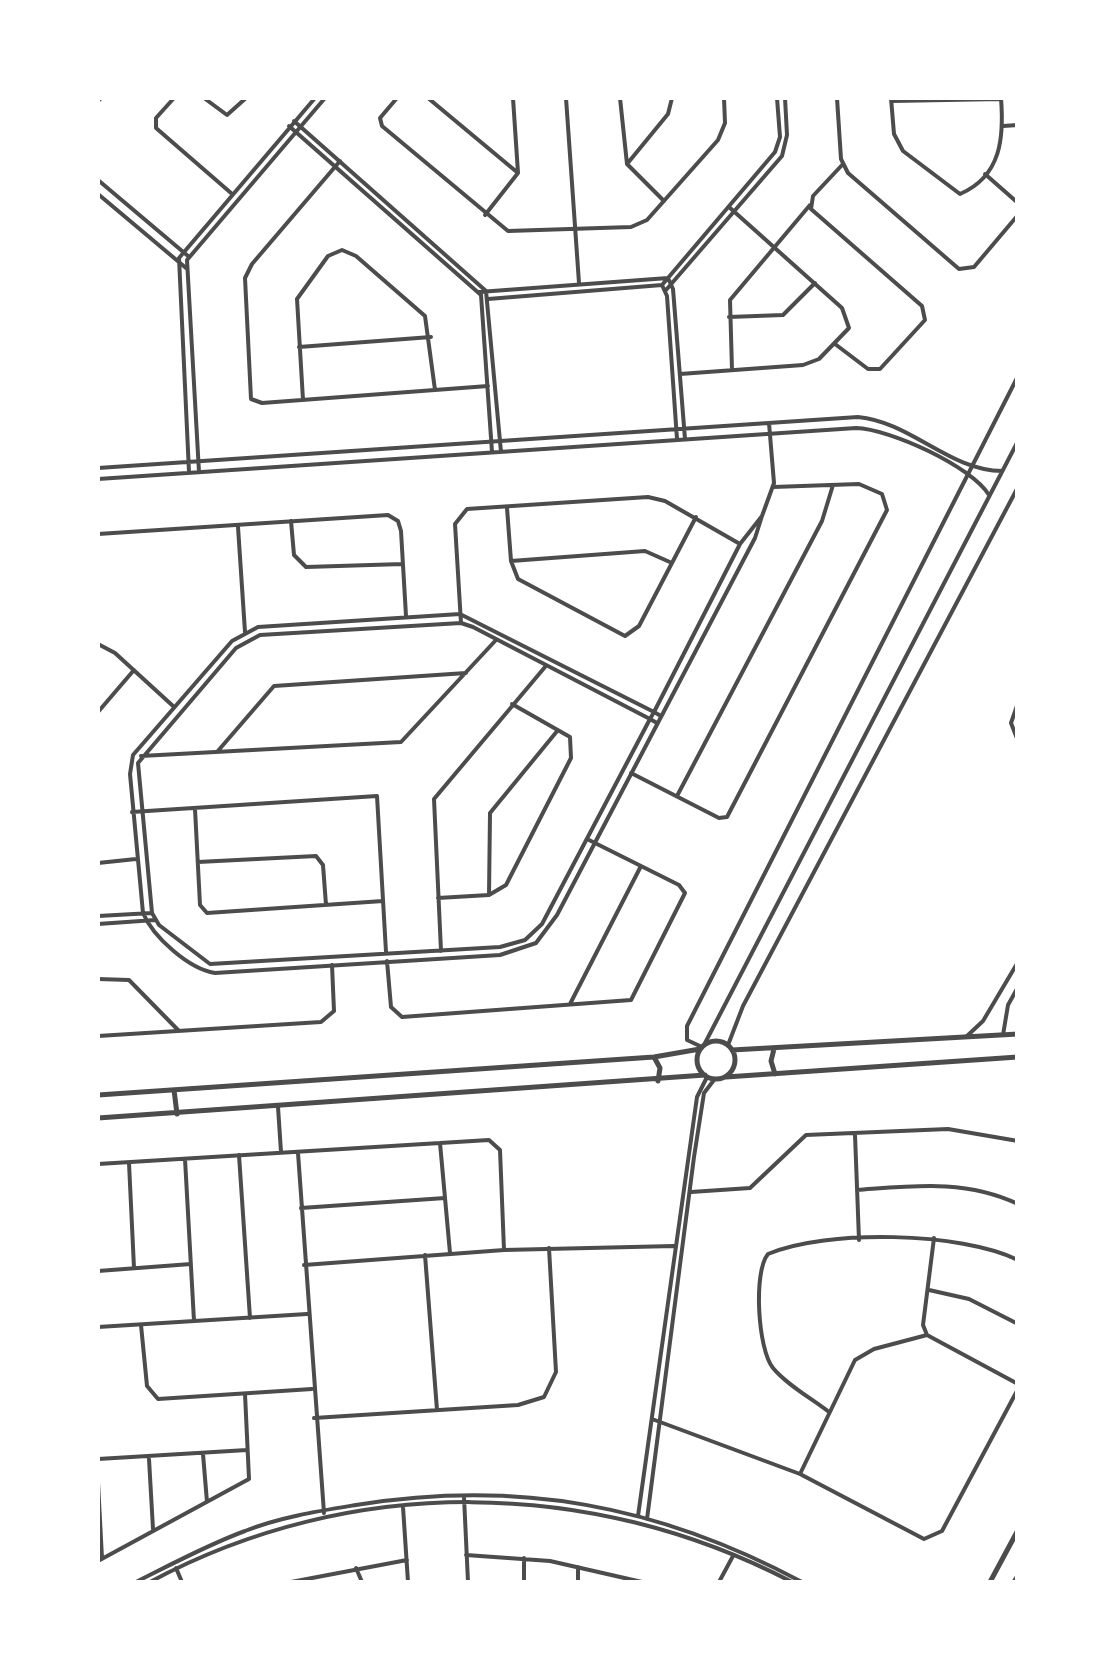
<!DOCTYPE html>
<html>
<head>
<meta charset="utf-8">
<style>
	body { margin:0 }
	#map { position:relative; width:1115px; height:1680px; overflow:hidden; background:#fff; font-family:"Times New Roman",serif }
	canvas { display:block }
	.frame { position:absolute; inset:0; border:100px solid #fff; pointer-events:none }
</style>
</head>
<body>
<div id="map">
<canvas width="1115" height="1680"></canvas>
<div class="frame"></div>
</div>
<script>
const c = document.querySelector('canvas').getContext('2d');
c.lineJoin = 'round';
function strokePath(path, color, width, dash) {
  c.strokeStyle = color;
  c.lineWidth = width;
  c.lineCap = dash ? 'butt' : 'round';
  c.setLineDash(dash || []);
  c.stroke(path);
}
const minor = new Path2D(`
	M174,98L156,118V128L231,193
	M204,98L227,115L246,98
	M397,98L380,118L382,126L508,231L631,227L647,220L718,140L725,123L724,98
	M428,98L518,173
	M566,98L579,283
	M620,98L627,164L664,201
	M837,98L841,159L848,173L959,269L974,267L1018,215
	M891,98L894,134L903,151L960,194C1002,176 1004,136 1001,98
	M98,101L101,98
	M892,101L1001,99
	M294,121L486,291L501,452
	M289,126L481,295L492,452
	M1003,126L1018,125
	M340,161L252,264L245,278L251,399L262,403L488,386
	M627,164L668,114L672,98
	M985,174L1018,203
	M98,180L188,256
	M98,194L186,268
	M485,215L518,173L513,98
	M662,285L775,152L780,137L777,98
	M666,290L782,156L787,135L785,98
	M479,292L668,278L673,289L685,439
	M488,299L662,285L667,296L677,439
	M729,317L783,315L815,283
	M835,344L868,369H880L925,320L922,306L811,209L813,196L843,164
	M299,347L431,337
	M732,370L730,300L810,205
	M680,374L803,365L819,359L849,328L842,308L729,207
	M303,400L297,299L328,256L342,250L356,256L425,316L435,390
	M98,468L858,417C911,422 950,471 1002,471
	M189,472L179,258L315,98
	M199,472L187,260L325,98
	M98,479L856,428C890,429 971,466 989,495
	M507,508L511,561L518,579L625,636L639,626L696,517
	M762,516L774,483L769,423
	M291,521L294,555L306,567L403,564
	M238,527L245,632
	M98,534L388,515L398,521L401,531L406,616
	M511,561L645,551L672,563
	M461,623L455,524L467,509L648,497L665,501L740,544
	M98,644L115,653L173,706
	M1018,703L1011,723L1018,741
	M98,712L134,670
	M657,723L650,719L473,627L461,623L260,635L236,648L138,763L152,913L159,925L210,964L500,947L525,940L542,924L650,719L654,712L740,544L762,516L755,538L557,915L536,943L500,955L215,973C189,969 153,937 143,913L130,774L133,755L232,641L258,627L460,614L654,712L661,716
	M217,752L274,686L466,673
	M141,756L401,742L496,640
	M631,773L719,818L727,817L887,510L882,494L859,484L773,487
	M677,796L822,521L833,485
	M195,809L200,905L207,913L383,901
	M132,812L377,796L386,952
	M198,862L316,856L323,865L326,905
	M98,863L136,859
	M489,895L490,813L558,730
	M438,898L489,895L506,885L571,758L570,737L512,704
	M98,916L152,913
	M98,924L155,920
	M441,951L434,799L545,667
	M387,961L391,1007L402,1017L631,1000L685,893L679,885L587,839
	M98,979L129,980L179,1031
	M570,1004L641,866
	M1003,1035L1008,1005L1018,987
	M98,1036L321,1022L334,1011L332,965
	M967,1036L983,1021L1018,962
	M704,1045L1018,441
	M728,1045L743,1006L1018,487
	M702,1047L687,1040V1026L1018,376
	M278,1107L281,1152
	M855,1135L859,1240
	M440,1143L450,1253
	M298,1153L324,1513
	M239,1155L250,1318
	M185,1159L194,1321
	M129,1163L134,1268
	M98,1164L489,1140L500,1150L504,1250
	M857,1190C913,1186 965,1179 1018,1204
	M691,1192L750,1188L806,1135L948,1129L1018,1141
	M301,1208L445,1198
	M934,1238L923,1325L927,1335L1018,1384
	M425,1255L437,1410
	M304,1265L504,1250L674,1246
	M98,1271L191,1264
	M929,1290L969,1299L1018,1324
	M141,1325L147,1386L158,1399L312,1389
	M98,1327L307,1314
	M829,1412C811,1398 787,1385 773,1368C758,1350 753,1272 768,1254C827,1229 961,1232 1018,1260
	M314,1418L518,1405L544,1397L556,1372L549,1248
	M652,1419L800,1474L924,1539L942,1531L1018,1389
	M203,1454L207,1502
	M98,1459L247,1450
	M149,1459L153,1529
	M800,1474L855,1360L874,1349L927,1335
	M98,1482L102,1558
	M464,1497L468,1582
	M403,1507L408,1582
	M638,1516L697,1097L707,1077
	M647,1519L694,1157L704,1093L714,1080
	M466,1555L550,1561L642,1582
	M524,1558V1582
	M98,1561L249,1479L245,1394
	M578,1567V1582
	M176,1568L182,1582
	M356,1568L362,1582
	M136,1582C172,1564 207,1545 245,1531C280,1517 319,1511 356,1505C518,1479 658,1505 802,1582
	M150,1582C351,1474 591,1477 792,1582
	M291,1582L407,1560
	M719,1582L733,1556`);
const tertiary = new Path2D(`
	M697 1060a19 19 0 1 1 38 0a19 19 0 1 1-38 0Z
	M774,1049L771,1061L775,1074
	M732,1050L1018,1034
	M654,1057L660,1068L658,1081
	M726,1077L1018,1057
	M174,1090L177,1114
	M98,1095L654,1057L700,1049
	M98,1118L705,1075
	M990,1582L1018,1530
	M1014,1582L1018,1576`);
strokePath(minor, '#4c4c4c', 4);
strokePath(tertiary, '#4c4c4c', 5);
</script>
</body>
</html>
